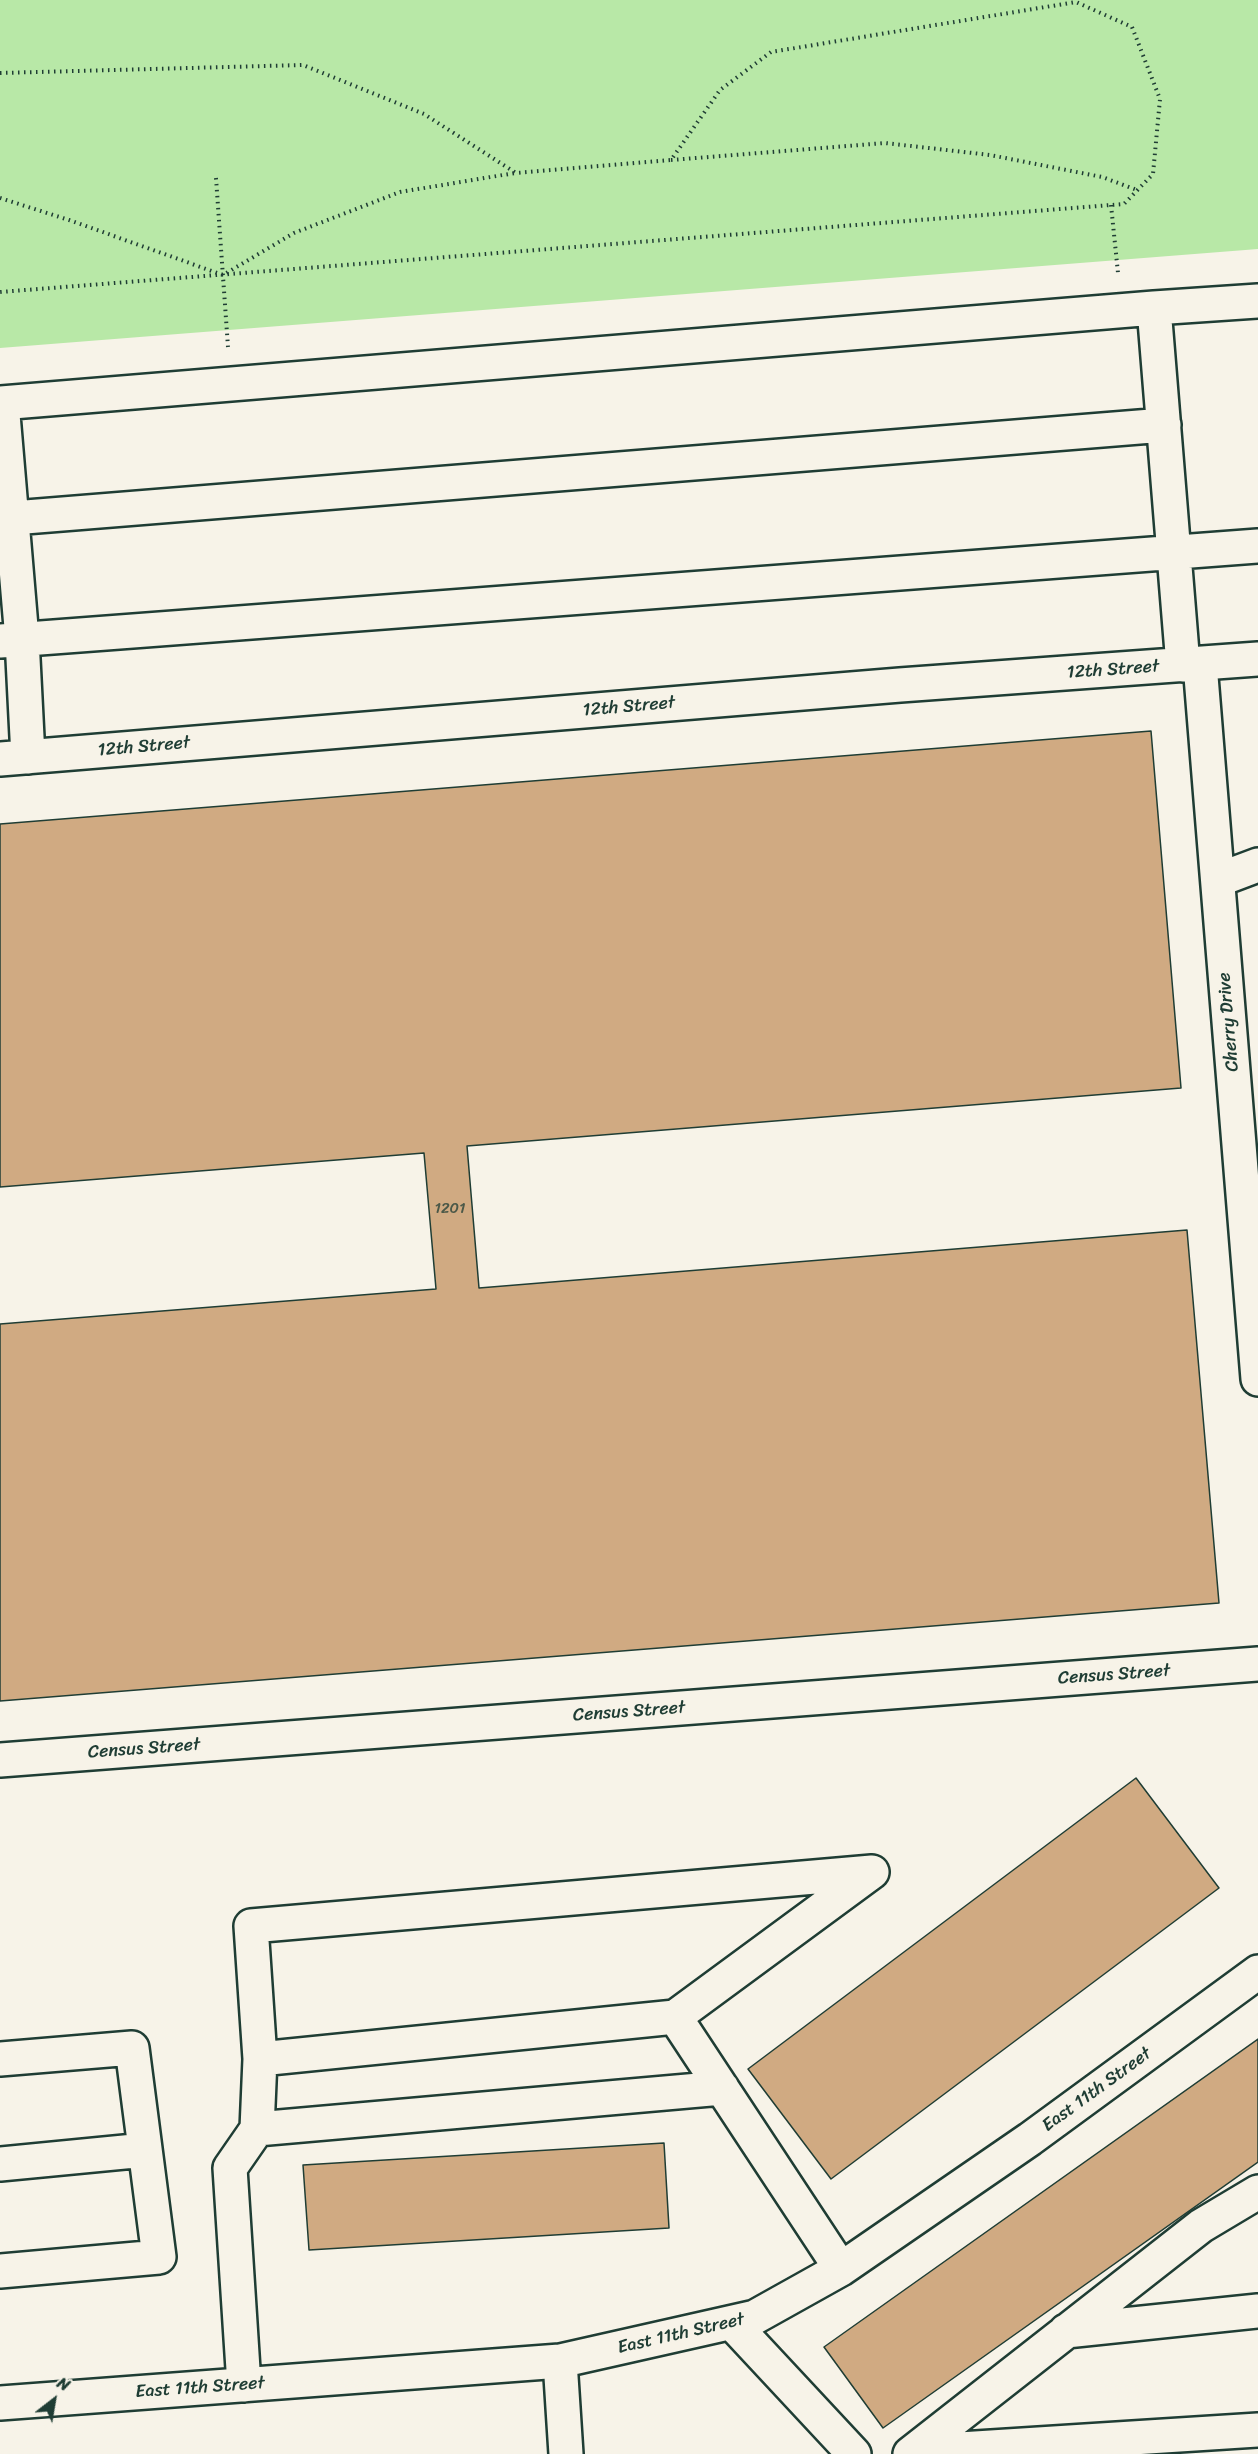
<!DOCTYPE html>
<html>
<head>
<meta charset="utf-8">
<style>
	body { margin:0 }
	#map { position:relative; width:1258px; height:2454px; overflow:hidden; background:#f7f3e8; font-family:Sriracha,sans-serif }
	canvas { display:block }
	.north { position:absolute; left:24px; top:2370px; width:60px; height:60px; -webkit-text-stroke:4px #f7f3e8; paint-order:stroke; rotate:31deg; font-size:16px; font-weight:700; line-height:24px; text-align:center; color:#1f3d34 }
	.north::after { content:''; display:block; margin:auto; width:21px; height:27px; background:#1f3d34; clip-path:polygon(50% 0,100% 100%,50% 72%,0 100%) }
</style>
</head>
<body>
<div id="map">
<canvas width="1258" height="2454"></canvas>
<div class="north">N</div>
</div>
<script>
const c = document.querySelector('canvas').getContext('2d');
c.lineJoin = 'round';
function fillPath(path, color) {
  c.fillStyle = color;
  c.fill(path, 'evenodd');
}
function strokePath(path, color, width, dash) {
  c.strokeStyle = color;
  c.lineWidth = width;
  c.lineCap = dash ? 'butt' : 'round';
  c.setLineDash(dash || []);
  c.stroke(path);
}
function drawText(font, color, halo, rows, align = 'center') {
  c.font = font + ' Sriracha,sans-serif';
  c.lineWidth = 5;
  c.setLineDash([]);
  c.textBaseline = 'middle';
  c.strokeStyle = halo;
  c.fillStyle = color;
  for (const [text, x, y, turn = 0] of rows) {
    c.save();
    c.translate(x, y);
    c.rotate((+turn || 0) * Math.PI / 180);
    c.textAlign = isNaN(turn) ? turn : align;
    if (halo) c.strokeText(text, 0, 0);
    c.fillText(text, 0, 0);
    c.restore();
  }
}
const green = new Path2D(`
	M0,0H1258V249L0,348Z`);
const building = new Path2D(`
	M1151,731L1181,1088L467,1146L479,1288L1187,1230L1219,1603L0,1701V1324L436,1289L424,1153L0,1187V824Z
	M1136,1778L1219,1888L831,2179L748,2069Z
	M1258,2039V2162L883,2428L824,2347Z
	M664,2143L669,2228L309,2250L303,2165Z`);
const path = new Path2D(`
	M0,73L303,65L424,114L516,173L671,160L720,90L771,52L1076,2L1132,27L1160,99L1153,174L1124,204L0,292
	M671,160L885,143L990,155L1102,177L1137,190
	M216,178L228,347
	M0,198L69,220L223,275L294,233L400,192L515,173
	M1111,205L1118,273`);
const minor = new Path2D(`
	M1154,308L1258,301
	M0,403L1154,308L1183,665
	M2,403L22,639L28,757
	M0,519L1164,425
	M0,641L1258,546
	M1200,664L1258,1379
	M0,759L900,685L1258,659
	M1218,880L1258,865
	M0,1760L1258,1664
	M675,2017L841,2269
	M0,2059L132,2048L159,2257L0,2271
	M260,2059L675,2017L872,1872
	M257,2129L722,2088
	M0,2164L145,2150
	M732,2323L854,2454
	M1066,2331L1258,2311
	M560,2361L566,2454
	M244,2385L230,2168L257,2129L260,2059L251,1926L872,1872
	M0,2403L560,2361L755,2317L841,2269L1030,2139L1258,1972
	M913,2452L1258,2430
	M910,2454L1201,2226L1258,2192`);
const numberNames = [
	["1201",450,1209]
];
const streetNames = [
	["12th Street",1113,670,-4],
	["12th Street",629,707,-5],
	["12th Street",144,747,-5],
	["Cherry Drive",1229,1022,-95],
	["Census Street",1114,1675,-4],
	["Census Street",629,1712,-4],
	["Census Street",144,1749,-4],
	["East 11th Street",1097,2090,-36],
	["East 11th Street",681,2334,-13],
	["East 11th Street",200,2388,-4]
];
fillPath(green, '#b8e8a7');
fillPath(building, '#d0aa82');
strokePath(building, '#1f3d34', 1.5);
strokePath(minor, '#1f3d34', 38);
strokePath(path, '#1f3d34', 4, [1.5, 4.5]);
strokePath(minor, '#f7f3e8', 33);
drawText('15px', '#4b5848', null, numberNames);
drawText('18px', '#1f3d34', '#f7f3e8', streetNames);
</script>
</body>
</html>
